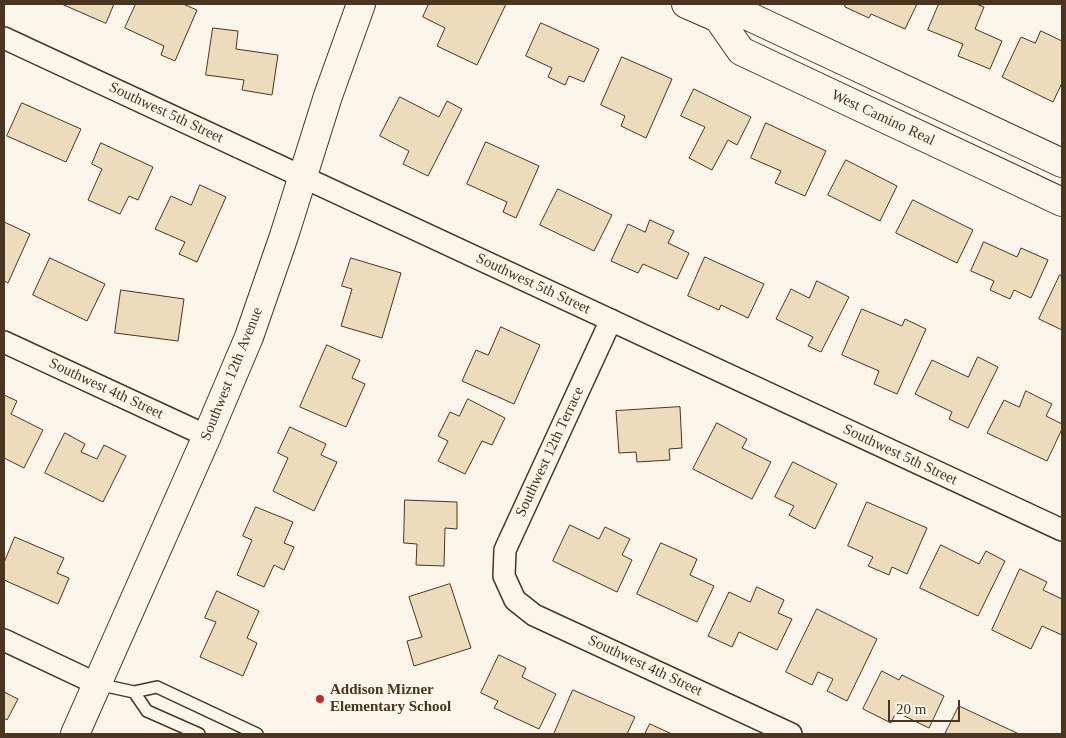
<!DOCTYPE html>
<html>
<head>
<meta charset="utf-8">
<style>
	body { margin:0 }
	#map { position:relative; width:1066px; height:738px; overflow:hidden; background:#fbf6e9; font-family:"Times New Roman",serif }
	canvas { display:block }
	.frame { position:absolute; inset:0; border:5px solid #4a3520; pointer-events:none }
	.scale { position:absolute; left:888px; top:700px; width:72px; height:22px; box-sizing:border-box; border:2px solid #4a3520; border-top:0; padding-left:6px; font-size:15px; line-height:18px; white-space:nowrap; color:#4a3520; -webkit-text-stroke:4px #fbf6e9; paint-order:stroke }
</style>
</head>
<body>
<div id="map">
<canvas width="1066" height="738"></canvas>
<div class="frame"></div>
<div class="scale">20 m</div>
</div>
<script>
const c = document.querySelector('canvas').getContext('2d');
c.lineJoin = 'round';
function fillPath(path, color) {
  c.fillStyle = color;
  c.fill(path, 'evenodd');
}
function strokePath(path, color, width, dash) {
  c.strokeStyle = color;
  c.lineWidth = width;
  c.lineCap = dash ? 'butt' : 'round';
  c.setLineDash(dash || []);
  c.stroke(path);
}
function drawText(font, color, halo, rows, align = 'center') {
  c.font = font + ' "Times New Roman",serif';
  c.lineWidth = 4;
  c.setLineDash([]);
  c.textBaseline = 'middle';
  c.strokeStyle = halo;
  c.fillStyle = color;
  for (const [text, x, y, turn = 0] of rows) {
    c.save();
    c.translate(x, y);
    c.rotate((+turn || 0) * Math.PI / 180);
    c.textAlign = isNaN(turn) ? turn : align;
    if (halo) c.strokeText(text, 0, 0);
    c.fillText(text, 0, 0);
    c.restore();
  }
}
const building = new Path2D(`
	M62,4H114L106,23Z
	M136,4H183L197,10L175,61L161,55L164,46L125,28Z
	M429,4H506L477,65L437,46L445,28L423,17Z
	M846,4H917L905,29L871,14L869,18L845,7Z
	M939,4H976L984,7L975,29L1002,41L990,69L958,56L963,44L928,30Z
	M541,23L599,49L584,82L569,76L565,85L548,77L552,68L526,56Z
	M213,28L238,31L236,49L278,55L272,95L242,90L244,80L206,75Z
	M1041,31L1062,41V83L1053,102L1002,77L1021,37L1035,43Z
	M622,57L672,79L646,138L621,126L625,116L601,105Z
	M694,89L751,117L737,145L728,140L712,170L689,158L705,127L681,116Z
	M400,97L439,117L447,101L462,109L428,176L403,164L409,151L380,136Z
	M22,103L81,129L66,162L7,136Z
	M766,123L826,151L805,196L775,183L781,171L751,158Z
	M486,142L539,166L516,218L503,212L507,202L467,184Z
	M101,143L153,167L138,200L129,196L120,214L88,200L102,169L92,164Z
	M846,160L897,186L880,221L828,195Z
	M200,185L226,197L197,262L179,254L185,242L155,229L171,196L191,205Z
	M558,189L612,215L594,251L540,225Z
	M913,200L973,230L957,263L896,233Z
	M650,220L674,231L668,243L689,253L677,279L643,264L638,273L611,261L628,224L645,232Z
	M4,222L30,234L8,283L4,281Z
	M984,242L1017,257L1021,248L1048,260L1031,298L1014,290L1010,299L990,290L994,281L971,271Z
	M705,257L764,284L748,318L721,305L719,310L688,296Z
	M50,258L105,284L87,321L33,295Z
	M351,258L401,273L382,338L341,326L352,289L342,286Z
	M1060,275L1062,276V330L1039,319Z
	M817,281L849,297L821,352L808,346L813,337L776,319L791,289L809,298Z
	M121,290L184,299L178,341L115,333Z
	M862,309L902,326L905,319L926,329L897,394L874,384L879,371L842,355Z
	M501,327L540,345L514,404L462,381L476,350L488,355Z
	M327,345L360,360L352,378L365,384L346,427L300,407Z
	M978,357L998,367L968,428L949,419L952,412L915,394L932,360L968,377Z
	M1026,391L1052,404L1046,416L1062,424V429L1047,461L987,433L1004,400L1019,407Z
	M4,395L17,401L11,414L43,430L24,468L4,458Z
	M468,399L505,418L492,445L482,441L465,474L438,461L448,441L438,436L450,412L459,416Z
	M680,407L682,448L669,449L670,460L637,462L636,452L619,453L616,411Z
	M717,423L747,439L742,448L771,462L752,499L693,469Z
	M290,427L326,444L321,455L337,462L314,511L273,491L288,458L278,453Z
	M65,433L85,444L81,452L97,459L104,445L126,456L103,502L45,473Z
	M793,462L837,484L815,529L789,515L794,506L775,497Z
	M405,500L457,502V529L445,528L444,566L416,565L417,544L404,543Z
	M867,502L927,528L907,574L892,567L889,575L868,566L873,557L848,546Z
	M256,507L293,522L284,543L294,547L284,570L274,565L264,587L237,575L252,540L243,536Z
	M570,525L599,539L605,527L630,539L622,555L632,560L617,592L553,561Z
	M15,537L64,558L57,573L69,578L58,604L4,580V563Z
	M661,543L697,559L690,575L714,586L697,622L637,594Z
	M941,545L979,564L986,551L1005,561L978,616L920,588Z
	M1020,569L1047,582L1043,590L1062,599V635L1042,626L1031,649L992,630Z
	M450,584L471,648L414,666L407,641L422,637L409,597Z
	M757,587L784,600L778,613L792,619L777,650L739,632L732,647L708,636L729,592L750,602Z
	M217,591L259,611L247,638L257,643L243,676L200,657L216,622L205,618Z
	M817,609L877,639L847,701L827,691L833,679L818,672L812,685L786,672Z
	M499,655L526,668L522,677L556,694L539,729L494,708L498,701L481,693Z
	M882,671L899,680L902,675L944,696L929,728L896,712L891,723L863,709Z
	M573,690L635,717L627,734H554Z
	M4,692L18,699L7,720L4,718Z
	M959,706L1019,734H945Z
	M650,724L672,734H645Z`);
const service = new Path2D(`
	M97,684L134,692L157,687L257,734
	M134,692L147,711L199,734`);
const minor = new Path2D(`
	M4,38L1062,530
	M611,320L505,550L504,576L515,600L534,615L791,734
	M4,342L207,436
	M4,640L97,684`);
const tertiary = new Path2D(`
	M686,4L718,18L746,15L1062,163
	M718,18L741,51L1062,202
	M75,734L207,436L249,337L284,236L328,96L361,4`);
const markers = [
	[320,699,5,"#c62828"]
];
const streetNames = [
	["Southwest 5th Street",166,113,25],
	["West Camino Real",883,118,25],
	["Southwest 5th Street",533,284,25],
	["Southwest 12th Avenue",232,374,-68],
	["Southwest 4th Street",106,389,25],
	["Southwest 12th Terrace",550,452,-65],
	["Southwest 5th Street",900,455,25],
	["Southwest 4th Street",645,666,25]
];
const poiNames = [
	["Addison Mizner",330,690],
	["Elementary School",330,707]
];
fillPath(building, '#ecdcbc');
strokePath(building, '#4a3520', 1);
strokePath(service, '#4a3520', 14);
strokePath(minor, '#4a3520', 24);
strokePath(tertiary, '#4a3520', 30);
strokePath(service, '#fbf6e9', 11);
strokePath(minor, '#fbf6e9', 21);
strokePath(tertiary, '#fbf6e9', 28);
for (const [x, y, r, color] of markers) {
  const dot = new Path2D();
  dot.arc(x, y, r, 0, 2 * Math.PI);
  c.fillStyle = color;
  c.fill(dot);
  strokePath(dot, '#fbf6e9', 2);
}
drawText('15px', '#4a3520', '#fbf6e9', streetNames);
drawText('bold 15px', '#4a3520', '#fbf6e9', poiNames, 'left');
</script>
</body>
</html>
